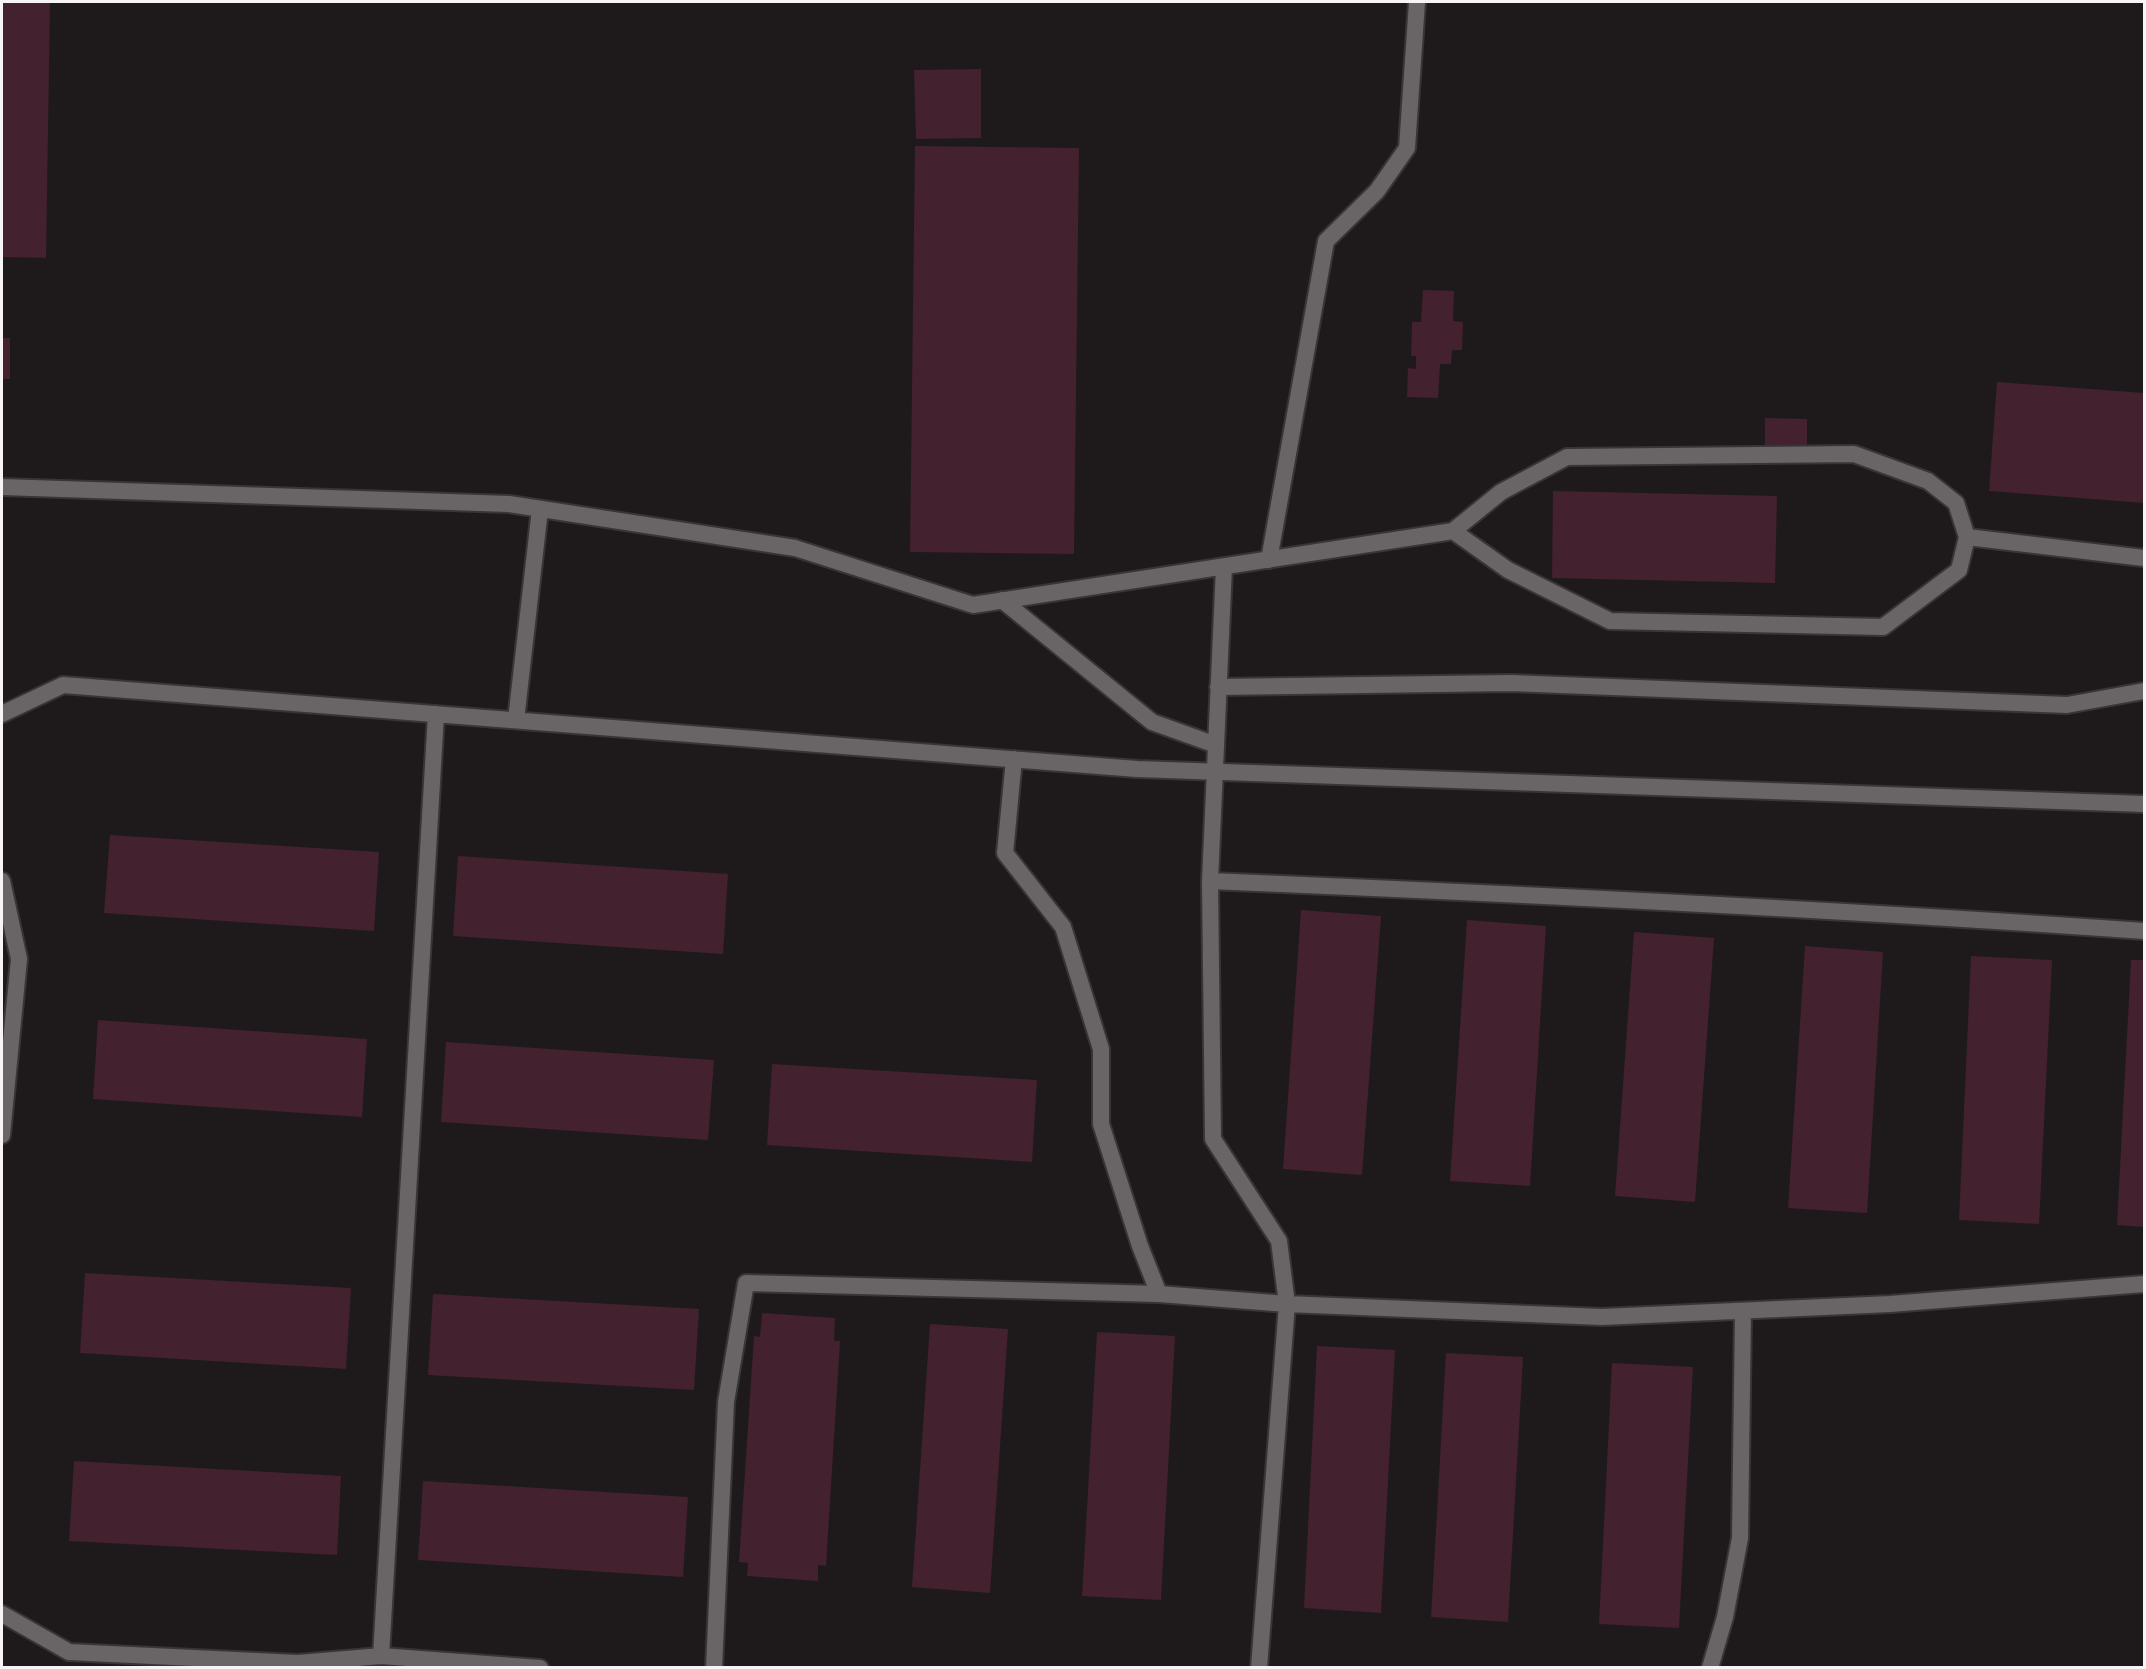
<!DOCTYPE html>
<html>
<head>
<meta charset="utf-8">
<style>
	body { margin:0 }
	#map { position:relative; width:2146px; height:1669px; overflow:hidden; background:#1e1a1b; font-family:Poppins,sans-serif }
	canvas { display:block }
	.frame { position:absolute; inset:0; border:3px solid #f7f4f5; pointer-events:none }
</style>
</head>
<body>
<div id="map">
<canvas width="2146" height="1669"></canvas>
<div class="frame"></div>
</div>
<script>
const c = document.querySelector('canvas').getContext('2d');
c.lineJoin = 'round';
function fillPath(path, color) {
  c.fillStyle = color;
  c.fill(path, 'evenodd');
}
function strokePath(path, color, width, dash) {
  c.strokeStyle = color;
  c.lineWidth = width;
  c.lineCap = dash ? 'butt' : 'round';
  c.setLineDash(dash || []);
  c.stroke(path);
}
const building = new Path2D(`
	M2,2H50L46,258L2,257Z
	M981,69V138L916,139L914,70Z
	M915,146L1079,148L1074,554L910,552Z
	M1423,290L1454,291L1453,321L1463,322L1462,350H1452L1451,364H1440L1438,398L1407,397L1408,368L1416,369V356H1411L1412,322H1421Z
	M2,338H10V379H2Z
	M1997,382L2144,393V503L1989,491Z
	M1765,418L1807,419V447L1765,446Z
	M1553,491L1777,496L1775,583L1552,578Z
	M110,835L379,852L374,931L104,913Z
	M458,856L728,874L723,954L453,936Z
	M1301,910L1381,916L1362,1175L1283,1169Z
	M1467,920L1546,926L1530,1186L1450,1181Z
	M1634,932L1714,938L1695,1202L1615,1196Z
	M1805,946L1883,952L1867,1213L1788,1208Z
	M1971,956L2052,960L2039,1224L1959,1220Z
	M2131,960H2144V1227L2117,1225Z
	M98,1020L367,1039L362,1117L93,1099Z
	M446,1042L714,1060L708,1140L441,1122Z
	M772,1064L1037,1080L1032,1162L767,1145Z
	M85,1273L351,1288L346,1369L80,1353Z
	M433,1294L699,1309L694,1390L428,1375Z
	M762,1313L835,1318L834,1341H840L826,1566L818,1565V1581L747,1576L748,1563L739,1562L754,1336L760,1337Z
	M930,1324L1008,1329L990,1593L912,1587Z
	M1097,1332L1175,1336L1161,1600L1082,1596Z
	M1317,1346L1395,1350L1381,1613L1304,1608Z
	M1446,1353L1523,1357L1508,1622L1431,1617Z
	M1612,1363L1693,1367L1679,1628L1599,1624Z
	M74,1461L341,1476L337,1555L69,1541Z
	M423,1481L688,1497L683,1577L418,1560Z`);
const service = new Path2D(`
	M2,487L509,504L795,548L973,605L1453,531L1501,492L1567,457L1854,454L1928,481L1956,503L1967,537L1959,570L1883,627L1610,621L1508,570L1453,531
	M1967,537L2144,558
	M1269,560L1326,241L1377,191L1407,148L1417,2
	M1002,600L1152,722L1216,745
	M1218,687L1511,683L2067,705L2144,691
	M2,714L63,685L1137,769L2144,804
	M436,714L381,1656L540,1668
	M516,720L540,509
	M1014,759L1005,853L1063,927L1101,1049V1124L1140,1246L1159,1294L1287,1304L1259,1668
	M2,881L19,959L2,1135
	M1210,881L1224,567
	M2144,931C1833,909 1522,894 1210,881L1213,1139L1279,1241L1287,1304L1602,1317L1890,1304L2144,1284
	M2,1614L69,1652L298,1663L381,1656
	M714,1668L726,1402L746,1283L1159,1294
	M1710,1668L1725,1617L1740,1538L1743,1311`);
fillPath(building, '#43212e');
strokePath(service, '#383536', 20);
strokePath(service, '#696466', 16);
</script>
</body>
</html>
